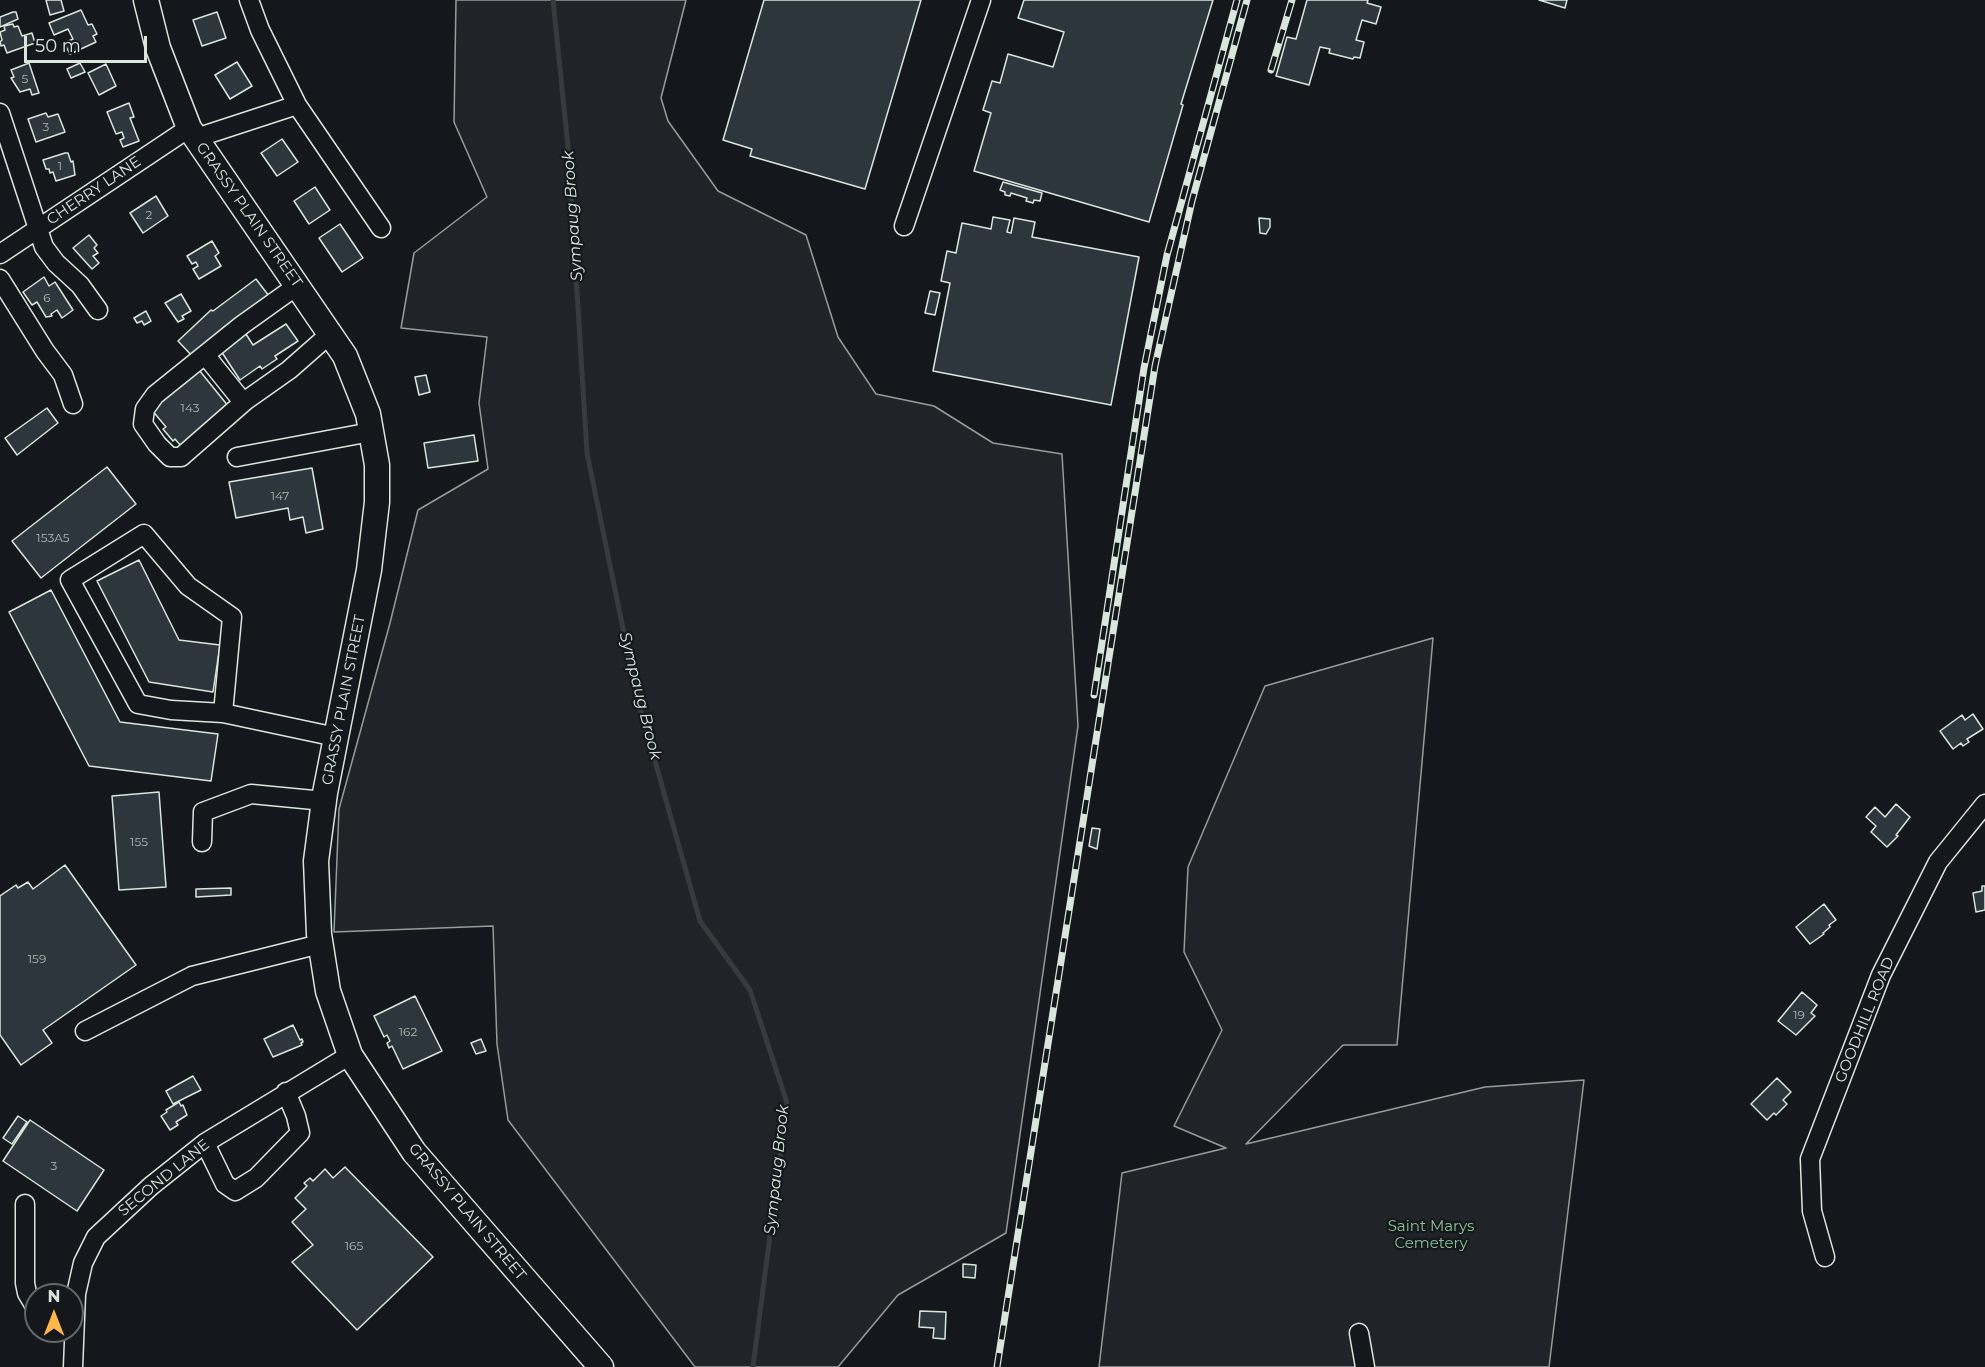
<!DOCTYPE html>
<html>
<head>
<meta charset="utf-8">
<style>
	body { margin:0 }
	#map { position:relative; width:1985px; height:1367px; overflow:hidden; background:#14181c; font-family:Montserrat,sans-serif }
	canvas { display:block }
	.north { position:absolute; left:24px; top:1283px; width:60px; height:60px; box-sizing:border-box; background:#14181c; border:2px solid #626a69; border-radius:50%; rotate:0deg; font-size:16px; font-weight:700; line-height:24px; text-align:center; color:#d8e6dc }
	.north::after { content:''; display:block; margin:auto; width:21px; height:27px; background:#ffb74d; clip-path:polygon(50% 0,100% 100%,50% 72%,0 100%) }
	.scale { position:absolute; left:24px; top:36px; width:123px; height:27px; box-sizing:border-box; border:3px solid #d8e6dc; border-top:0; padding-left:8px; font-size:18px; line-height:21px; white-space:nowrap; color:#d8e6dc; -webkit-text-stroke:4px #14181c; paint-order:stroke }
</style>
</head>
<body>
<div id="map">
<canvas width="1985" height="1367"></canvas>
<div class="north">N</div>
<div class="scale">50 m</div>
</div>
<script>
const c = document.querySelector('canvas').getContext('2d');
c.lineJoin = 'round';
function fillPath(path, color) {
  c.fillStyle = color;
  c.fill(path, 'evenodd');
}
function strokePath(path, color, width, dash) {
  c.strokeStyle = color;
  c.lineWidth = width;
  c.lineCap = dash ? 'butt' : 'round';
  c.setLineDash(dash || []);
  c.stroke(path);
}
function drawText(font, color, halo, rows, align = 'center') {
  c.font = font + ' Montserrat,sans-serif';
  c.lineWidth = 4.5;
  c.setLineDash([]);
  c.textBaseline = 'middle';
  c.strokeStyle = halo;
  c.fillStyle = color;
  for (const [text, x, y, turn = 0] of rows) {
    c.save();
    c.translate(x, y);
    c.rotate((+turn || 0) * Math.PI / 180);
    c.textAlign = isNaN(turn) ? turn : align;
    if (halo) c.strokeText(text, 0, 0);
    c.fillText(text, 0, 0);
    c.restore();
  }
}
const green = new Path2D(`
	M456,0H686L661,98L668,121L718,191L806,235L838,337L876,394L934,406L993,443L1062,454L1078,726L1006,1233L898,1295L838,1367H695L508,1120L497,1044L493,926L334,932L339,809L390,623L418,510L488,469L479,403L487,337L401,328L414,253L487,197L454,122Z
	M1433,638L1397,1045H1343L1246,1144L1485,1087L1584,1080L1549,1367H1099L1122,1173L1226,1148L1174,1126L1222,1030L1184,952L1188,867L1265,686Z`);
const stream = new Path2D(`
	M553,0L568,147L587,453L637,697L700,921L750,990L787,1103L753,1367`);
const building = new Path2D(`
	M46,0H61L64,11L50,15Z
	M764,0H921L865,189L750,156L752,149L723,140Z
	M1024,0H1213L1181,104L1183,105L1149,222L974,171L991,113L983,110L992,81L1000,83L1008,54L1053,67L1064,32L1018,18Z
	M1307,0H1368L1367,3L1381,7L1376,24L1362,20L1356,40L1364,42L1360,58L1354,57L1353,59L1329,53L1330,49L1320,47L1309,85L1276,76L1287,37L1296,39Z
	M1539,0H1567L1565,8Z
	M81,10L88,25L92,24L97,34L93,36L96,42L70,54L64,43L73,39L68,29L54,35L49,23Z
	M13,12H16L18,19L0,27V17Z
	M217,12L226,38L202,46L193,20Z
	M13,24L14,27L18,26L22,36L32,33L35,43L7,53L4,45L1,46L0,42L2,40L0,32L5,30L4,26Z
	M237,62L252,86L230,99L215,75Z
	M29,63L39,93L32,95L30,89L20,92L11,78L14,77L11,70Z
	M80,63L85,72L71,78L67,69Z
	M106,64L116,86L99,95L88,73Z
	M129,103L134,117L130,118L139,141L123,147L120,140L124,138L122,132L116,134L107,112Z
	M46,113L48,117L58,114L65,132L36,142L28,119Z
	M282,139L298,162L277,176L261,153Z
	M65,153H68L71,162L73,161L75,175L56,181L53,172L50,173L49,169H46L43,160Z
	M1003,182L1042,193L1040,201L1034,200L1033,203L1026,201L1027,198L1011,193L1010,196L1005,195V192L1000,190Z
	M315,187L330,210L309,224L294,201Z
	M156,196L168,216L143,233L130,213Z
	M993,217L1010,220L1007,232L1011,233L1014,218L1035,222L1032,237L1139,257L1111,405L933,371L950,283L941,281L947,251L956,253L962,223L991,229Z
	M1259,218L1270,219V227L1266,234L1260,233Z
	M340,224L363,258L342,272L319,238Z
	M89,235L97,245L94,248L98,253L93,256L99,263L92,269L73,248Z
	M212,241L219,253L215,256L221,266L199,279L193,269L198,266L196,262L192,264L187,256Z
	M44,277L49,286L55,282L73,310L62,318L57,310L51,314L52,316L46,317L37,302L32,305L23,292Z
	M256,279L269,296L224,327L194,358L178,341L211,310L213,311Z
	M930,291L940,293L935,315L925,313Z
	M181,294L191,311L182,316L184,319L178,322L165,303Z
	M146,311L151,321L144,325L142,321L137,323L134,318Z
	M286,324L298,341L275,356L277,359L262,369L260,366L240,380L221,351L246,334L253,345Z
	M199,370L229,407L181,446L175,439L173,441L163,429L166,427L151,409Z
	M426,375L430,392L419,395L415,377Z
	M47,408L58,423L17,455L5,438Z
	M474,435L478,461L428,468L424,443Z
	M107,467L136,504L41,578L12,541Z
	M312,468L323,529L306,533L303,517L290,520L288,508L236,518L229,482Z
	M139,560L179,640L220,645L213,692L149,682L97,581Z
	M51,590L120,722L218,734L211,781L89,766L9,612Z
	M1973,714L1983,729L1967,739L1969,742L1963,746L1961,743L1953,749L1940,731L1962,715L1965,720Z
	M159,792L166,887L119,890L112,796Z
	M1896,804L1910,817L1896,835L1898,836L1887,847L1871,832L1876,826L1866,817L1875,807L1885,817Z
	M1092,828L1100,829L1097,849L1089,846Z
	M65,865L136,965L43,1030L52,1043L21,1065L0,1035V896L16,885L18,888L28,882L33,889Z
	M1982,886H1985V910L1976,912L1973,893L1982,891Z
	M231,888V895L196,897V889Z
	M1824,904L1836,920L1829,925L1830,927L1823,933L1824,934L1810,944L1796,927Z
	M1802,992L1817,1005L1811,1013L1815,1016L1796,1035L1778,1021Z
	M415,996L442,1051L403,1069L392,1046L389,1048L387,1043L390,1041L387,1035L384,1037L374,1016Z
	M293,1025L300,1040L302,1039L303,1042L301,1043L302,1045L273,1057L264,1039Z
	M481,1039L486,1051L476,1054L471,1043Z
	M193,1076L201,1090L173,1104L166,1091Z
	M1777,1078L1791,1092L1783,1100L1787,1104L1776,1115L1774,1113L1767,1120L1751,1104Z
	M179,1102L181,1106L183,1105L187,1115L176,1122L178,1125L170,1130L161,1116L167,1112L166,1110Z
	M18,1116L27,1122L12,1144L3,1138Z
	M30,1120L104,1170L77,1211L3,1161Z
	M345,1167L433,1257L357,1330L292,1262L313,1245L292,1222L306,1209L295,1198L307,1186L304,1183L310,1178L313,1181L325,1169L333,1178Z
	M963,1264L976,1265L975,1278L963,1277Z
	M920,1311L946,1312L945,1339L933,1338L934,1328L919,1327Z`);
const minor = new Path2D(`
	M297,105L381,228
	M0,113L44,247L56,263L80,285L98,310
	M196,138L297,105L260,30L249,0
	M904,226L981,0
	M0,254L189,128
	M0,279L45,351L63,375L73,404
	M298,285L242,325L155,395L145,409L143,424L157,444L170,457H181L245,401L289,370L330,334
	M206,356L243,402
	M237,457L371,432
	M223,713L232,617L188,586L144,534L70,580L138,704L171,710L223,713L336,737
	M202,842L203,812L251,794L324,801
	M85,1031L192,976L320,944
	M205,1143L225,1184L235,1191L256,1178L300,1133L296,1116L286,1092
	M25,1204V1283L27,1293L36,1308
	M1825,1257L1812,1211L1810,1159L1881,975L1938,862L1985,804
	M1359,1333L1365,1367
	M73,1367L76,1294L83,1263L96,1237L151,1186L205,1143L350,1055`);
const major = new Path2D(`
	M146,0L158,48L189,128L345,356L368,414L377,465V502L369,570L325,793L316,861L319,934L328,991L350,1055L414,1152L601,1367`);
const rail = new Path2D(`
	M1271,70L1292,0
	M1094,695L1144,368L1167,255L1237,0
	M997,1367L1155,366L1192,201L1247,0`);
const numberNames = [
	["5",25,79],
	["3",46,127],
	["1",60,166],
	["2",149,215],
	["6",47,298],
	["143",190,408],
	["147",280,496],
	["153A5",53,538],
	["155",139,842],
	["159",37,959],
	["19",1799,1015],
	["162",408,1032],
	["3",54,1166],
	["165",354,1246]
];
const streetNames = [
	["CHERRY LANE",94,191,-34],
	["GRASSY PLAIN STREET",249,215,55],
	["GRASSY PLAIN STREET",344,700,-79],
	["GOODHILL ROAD",1865,1020,-68],
	["SECOND LANE",164,1178,-39],
	["GRASSY PLAIN STREET",467,1212,50]
];
const parkNames = [
	["Saint Marys",1431,1227],
	["Cemetery",1431,1244]
];
const waterNames = [
	["Sympaug Brook",573,216,-94],
	["Sympaug Brook",640,696,76],
	["Sympaug Brook",777,1170,-84]
];
fillPath(green, '#202428');
strokePath(green, '#939e99', 1.5);
strokePath(stream, '#363b3e', 5);
fillPath(building, '#2c363c');
strokePath(building, '#d8e6dc', 1.5);
strokePath(minor, '#d8e6dc', 21);
strokePath(major, '#d8e6dc', 27);
strokePath(minor, '#14181c', 18);
strokePath(major, '#14181c', 24);
strokePath(rail, '#d8e6dc', 7);
strokePath(rail, '#14181c', 4.5, [14]);
drawText('12px', '#adbab4', null, numberNames);
drawText('15px', '#d8e6dc', '#14181c', streetNames);
drawText('15px', '#8ac095', '#14181c', parkNames);
drawText('italic 16px', '#d8e6dc', '#14181c', waterNames);
</script>
</body>
</html>
